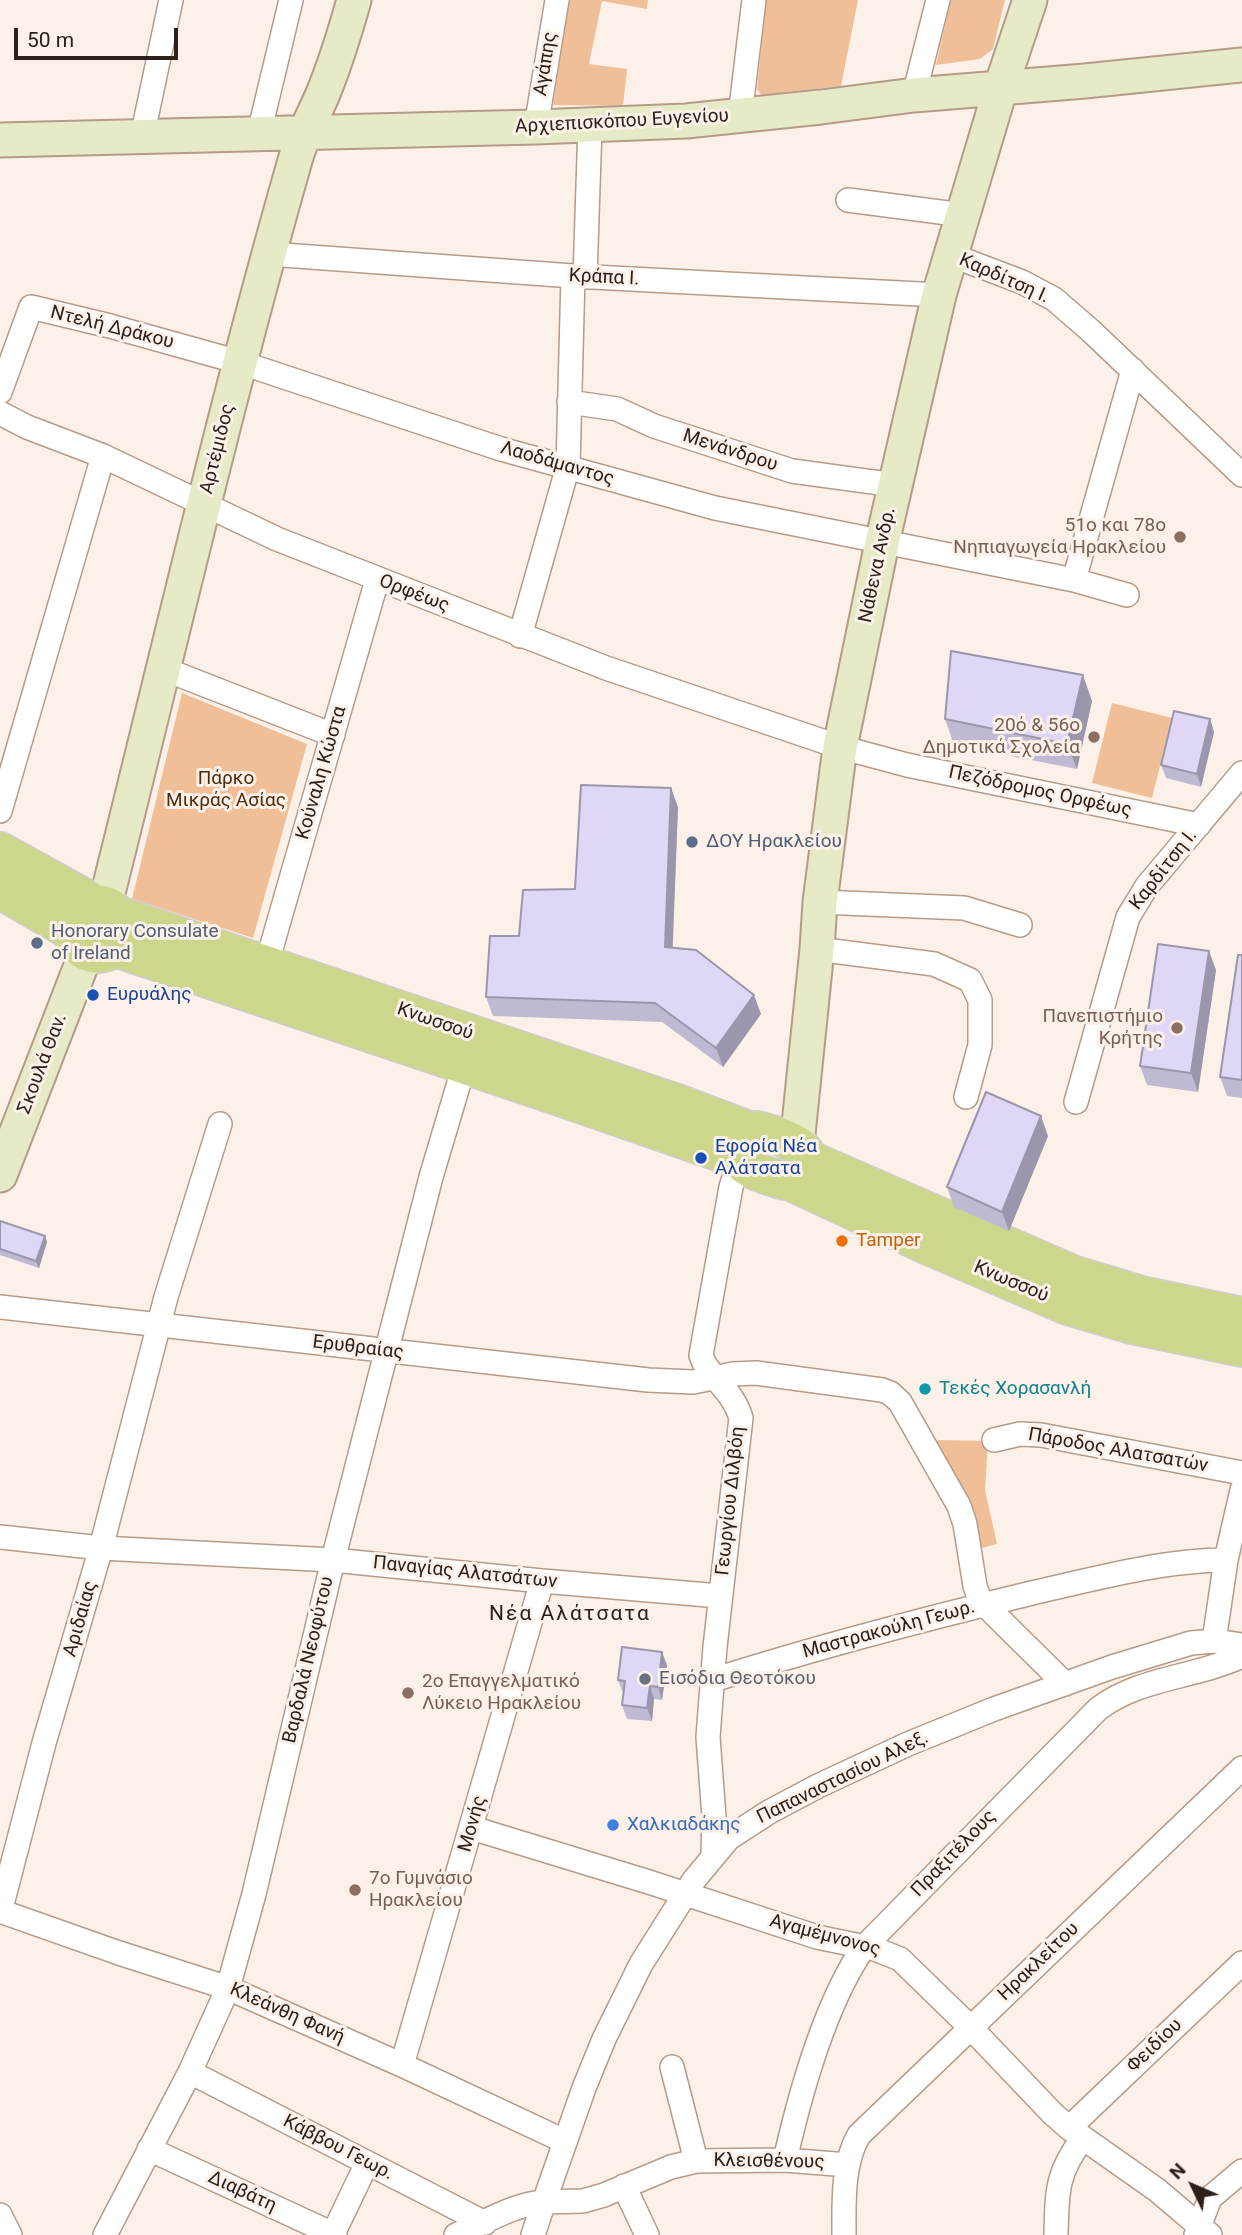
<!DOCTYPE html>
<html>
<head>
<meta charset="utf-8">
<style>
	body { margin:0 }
	#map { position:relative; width:1242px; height:2235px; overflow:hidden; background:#fcf1e9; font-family:Roboto,sans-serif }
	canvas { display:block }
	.north { position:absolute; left:1158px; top:2151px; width:70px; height:70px; -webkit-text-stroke:5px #fcf1e9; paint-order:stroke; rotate:314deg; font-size:19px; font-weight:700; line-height:28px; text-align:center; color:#2b211a }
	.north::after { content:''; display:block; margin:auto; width:24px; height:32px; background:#2b211a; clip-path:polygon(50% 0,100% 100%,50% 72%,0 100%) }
	.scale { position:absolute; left:14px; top:28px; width:164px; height:32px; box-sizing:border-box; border:4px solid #2b211a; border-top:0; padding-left:9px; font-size:21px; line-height:24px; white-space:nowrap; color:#2b211a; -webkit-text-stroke:5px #fcf1e9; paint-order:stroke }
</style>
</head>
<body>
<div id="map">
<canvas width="1242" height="2235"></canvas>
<div class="north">N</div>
<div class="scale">50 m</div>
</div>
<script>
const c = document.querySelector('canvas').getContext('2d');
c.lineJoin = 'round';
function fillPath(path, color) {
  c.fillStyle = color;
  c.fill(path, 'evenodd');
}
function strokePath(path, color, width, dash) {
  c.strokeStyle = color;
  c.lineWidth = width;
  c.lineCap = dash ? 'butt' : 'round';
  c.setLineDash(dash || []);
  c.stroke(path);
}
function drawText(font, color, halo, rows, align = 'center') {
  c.font = font + ' Roboto,sans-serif';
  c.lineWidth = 6;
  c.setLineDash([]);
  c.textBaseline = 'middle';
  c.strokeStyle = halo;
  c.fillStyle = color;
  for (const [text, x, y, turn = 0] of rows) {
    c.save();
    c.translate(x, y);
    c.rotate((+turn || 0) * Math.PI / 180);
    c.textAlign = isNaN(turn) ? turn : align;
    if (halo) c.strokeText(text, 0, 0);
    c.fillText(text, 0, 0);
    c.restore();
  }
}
const green = new Path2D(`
	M569,0H648L647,9L602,1L589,64L627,69L623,106L553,105Z
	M766,0H858L841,86L762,95L757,90Z
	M951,0H1005L993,49L980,59L936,65Z
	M182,693L307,744L253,938L132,899Z
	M1112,703L1172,718L1152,798L1092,783Z
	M938,1440L988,1441L985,1490L997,1544L975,1550L933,1446Z`);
const street = new Path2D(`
	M914,95L938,0
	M740,116L754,0
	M536,127L557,0
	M259,133L291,0
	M142,137L171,0
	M848,200L963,215
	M269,254L573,276L939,295
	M951,255L1022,282L1054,299L1091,331L1242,475
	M585,277L590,126
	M0,392L31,307L110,326L239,362L501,449L715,508L1074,580L1127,595
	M569,402L617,409L654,426L792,471L895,485
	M0,413L27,427L103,456L277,539L606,668L840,747L907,765L1199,825
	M1074,580L1133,370
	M520,636L568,466L573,276
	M164,669L333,735
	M0,811L103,456
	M820,902L964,908L1020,925
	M817,949L934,964L970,980L980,1000V1045L966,1097
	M266,966L377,580
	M1076,1102L1128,917L1147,886L1242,773
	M0,1307L648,1380L693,1382L733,1374L756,1373L882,1390L890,1393L900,1402L959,1506L965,1524L975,1586L980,1600L1065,1684
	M994,1440L1020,1434L1041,1435L1242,1473
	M0,1537L101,1548L333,1560L542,1581L720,1596
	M1214,1641L1226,1560L1242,1490
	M713,1680C818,1647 924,1619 1032,1593C1093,1579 1164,1560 1226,1560
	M472,1828L652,1883L817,1937L875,1949L900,1959L971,2028L1053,2114L1069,2128L1157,2190L1210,2235
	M713,1855L714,1817L708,1737L715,1647L741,1418C733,1389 707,1377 701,1355L731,1187C735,1173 740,1164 752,1156
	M0,1911L119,1953L228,1988L402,2065L564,2141
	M0,1912L44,1743L101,1548L166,1297L220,1124
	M402,2065L542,1581
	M672,2067L696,2161
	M190,2072L485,2223
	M1069,2128L1242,1963
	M149,2149L335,2235
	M785,2160C800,2094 825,2003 864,1947L1098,1709C1140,1677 1195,1678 1242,1656
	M624,2186L647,2235
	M0,2215L10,2235
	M333,2234L367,2163
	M105,2235L190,2072L228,1988L254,1894L333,1560L431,1177L464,1066
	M456,2235C484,2223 513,2204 544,2202L584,2088L604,2039L641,1964L694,1880L729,1838L769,1812L818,1786L908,1744L994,1709L1112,1667L1191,1643L1214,1641L1242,1645
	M533,2235L544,2202L583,2201L604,2195L671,2167L696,2161L785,2160L848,2165
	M844,2235C844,2203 842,2164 859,2135L1242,1768
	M1056,2235C1057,2193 1056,2173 1083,2138
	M1196,2235L1210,2198L1242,2171`);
const secondary = new Path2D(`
	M0,140L536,127L686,121L821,107L914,95L1085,81L1242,65
	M105,905C167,658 224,409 294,164C300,140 312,119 322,96C335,65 345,32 354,0
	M797,1144L817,949L820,902L840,747L882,543L939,295L1001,87L1030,0
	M0,1175L86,953`);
const primary = new Path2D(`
	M0,851L96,904
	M0,890L71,931
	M72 929a25 25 0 1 1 50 0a25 25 0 1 1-50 0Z
	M118,915L680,1104L751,1131
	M115,948L551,1094L739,1159
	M756,1130C767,1132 799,1142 805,1152C815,1168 799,1186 781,1180C765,1175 727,1166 738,1142C742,1135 748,1132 756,1130Z
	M808,1159L1075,1275L1141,1295L1242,1316
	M791,1182L926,1245L1065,1305L1132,1325L1242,1348`);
const wall = new Path2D(`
	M1092,701L1077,769L954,745L945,719Z
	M1210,719L1214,732L1201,787L1166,778L1161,765Z
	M678,807L672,947L761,1014L723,1067L662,1022L493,1016L486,997L519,936Z
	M1242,955V1098L1227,1096L1220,1077Z
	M1216,970L1198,1092L1147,1085L1140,1066Z
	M1048,1136L1009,1231L954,1207L947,1187Z
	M0,1221L45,1236L47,1242L39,1268L0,1255Z
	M667,1665L662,1700L654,1699L652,1721L627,1719L622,1705L624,1693H623L618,1680Z`);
const shadedWall = new Path2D(`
	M1083,675L1092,701L1077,769L1067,744Z
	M1210,719L1214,732L1201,787L1197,774Z
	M671,788L678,807L672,966L665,947Z
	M1209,951L1216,970L1198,1092L1191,1073Z
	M754,995L761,1014L723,1067L716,1048Z
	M1041,1116L1048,1136L1009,1231L1002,1212Z
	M45,1236L47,1242L39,1268L36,1261Z
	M662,1652L667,1665L662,1700L658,1687Z
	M650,1686L654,1699L652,1721L647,1708Z`);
const building = new Path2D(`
	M951,651L1083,675L1067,744L945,719Z
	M1174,711L1210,719L1197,774L1161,765Z
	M581,785L671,788L665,947L696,950L754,995L716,1048L655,1003L486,997L490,936H519L523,890L575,889Z
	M1158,944L1209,951L1191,1073L1140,1066Z
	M1238,955H1242V1080L1220,1077Z
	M986,1092L1041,1116L1002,1212L947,1187Z
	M0,1221L45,1236L36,1261L0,1249Z
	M622,1647L662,1652L658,1687L650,1686L647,1708L622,1705L625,1681L618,1680Z`);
const markers = [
	[1180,537,7,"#8d6e63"],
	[1094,737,7,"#8d6e63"],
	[692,842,7,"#5c6f8a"],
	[37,943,7,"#5c6f8a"],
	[93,995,7,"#1a4fb4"],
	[1177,1028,7,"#8d6e63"],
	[701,1158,7,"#1a4fb4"],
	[842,1241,7,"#e8710a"],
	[925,1389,7,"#0f9aa8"],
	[645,1679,7,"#6b7280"],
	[408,1693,7,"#8d6e63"],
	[613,1825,7,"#3f7fe0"],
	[355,1890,7,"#8d6e63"]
];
const streetNames = [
	["Αγάπης",546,64,-81],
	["Αρχιεπισκόπου Ευγενίου",622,122,-3],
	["Κράπα Ι.",604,278,3],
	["Καρδίτση Ι.",1004,279,24],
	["Ντελή Δράκου",112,328,14],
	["Αρτέμιδος",218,449,-76],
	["Μενάνδρου",730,451,18],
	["Λαοδάμαντος",557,464,16],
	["Νάθενα Ανδρ.",878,565,-78],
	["Ορφέως",414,594,21],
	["Κούναλη Κώστα",322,773,-74],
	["Πεζόδρομος Ορφέως",1040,792,12],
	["Καρδίτση Ι.",1164,870,-52],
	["Κνωσσού",435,1022,19],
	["Σκουλά Θαν.",43,1064,-69],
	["Κνωσσού",1011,1282,23],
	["Ερυθραίας",358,1348,7],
	["Πάροδος Αλατσατών",1118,1451,10],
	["Γεωργίου Διλβόη",731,1501,-84],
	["Παναγίας Αλατσάτων",465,1573,6],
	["Αριδαίας",81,1619,-74],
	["Μαστρακούλη Γεωρ.",889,1630,-15],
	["Βαρδαλά Νεοφύτου",309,1660,-77],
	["Παπαναστασίου Αλεξ.",843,1778,-26],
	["Μονής",473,1824,-74],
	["Πραξιτέλους",954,1854,-46],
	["Αγαμέμνονος",825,1936,15],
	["Ηρακλείτου",1039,1962,-44],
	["Κλεάνθη Φανή",287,2014,24],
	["Φειδίου",1155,2046,-44],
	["Κάββου Γεωρ.",338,2148,27],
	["Κλεισθένους",769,2162,1],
	["Διαβάτη",242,2192,25]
];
const educationNames = [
	["51ο και 78ο",1166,526],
	["Νηπιαγωγεία Ηρακλείου",1166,548],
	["20ό & 56ο",1080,726],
	["Δημοτικά Σχολεία",1080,748],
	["Πανεπιστήμιο",1163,1017],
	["Κρήτης",1163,1039],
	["2ο Επαγγελματικό",422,1682,"left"],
	["Λύκειο Ηρακλείου",422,1704,"left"],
	["7o Γυμνάσιο",369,1879,"left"],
	["Ηρακλείου",369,1901,"left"]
];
const parkNames = [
	["Πάρκο",226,779],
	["Μικράς Ασίας",226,801]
];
const serviceNames = [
	["ΔΟΥ Ηρακλείου",706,842],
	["Honorary Consulate",51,932],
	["of Ireland",51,954]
];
const transitNames = [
	["Ευρυάλης",107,995],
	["Εφορία Νέα",715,1147],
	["Αλάτσατα",715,1169]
];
const foodNames = [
	["Tamper",856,1241]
];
const cultureNames = [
	["Τεκές Χορασανλή",939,1389]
];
const worshipNames = [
	["Εισόδια Θεοτόκου",659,1679]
];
const shopNames = [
	["Χαλκιαδάκης",627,1825]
];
const neighbourhoodNames = [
	["Νέα Αλάτσατα",570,1615]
];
fillPath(green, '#f1bf97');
strokePath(street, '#b59b88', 26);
strokePath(secondary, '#b59b88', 37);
strokePath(primary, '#d0cecd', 40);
strokePath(street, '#fff', 23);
strokePath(secondary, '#e6eac6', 33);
strokePath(primary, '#ced68c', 37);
fillPath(wall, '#c0b9d3');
fillPath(shadedWall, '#9c96ac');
fillPath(building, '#dfd7f5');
strokePath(building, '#9c96ac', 2);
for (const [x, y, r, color] of markers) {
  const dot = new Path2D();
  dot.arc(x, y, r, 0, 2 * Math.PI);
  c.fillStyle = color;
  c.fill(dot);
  strokePath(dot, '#fcf1e9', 2.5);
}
drawText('19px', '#2b211a', '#fcf1e9', streetNames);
drawText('19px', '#785e54', '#fcf1e9', educationNames, 'right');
drawText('19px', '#4e2c0c', '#fcf1e9', parkNames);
drawText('19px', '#4e5e75', '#fcf1e9', serviceNames, 'left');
drawText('19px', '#164399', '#fcf1e9', transitNames, 'left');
drawText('19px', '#c56008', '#fcf1e9', foodNames, 'left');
drawText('19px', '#0d838f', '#fcf1e9', cultureNames, 'left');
drawText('19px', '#5b616d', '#fcf1e9', worshipNames, 'left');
drawText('19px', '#366cbe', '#fcf1e9', shopNames, 'left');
c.letterSpacing = '2px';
drawText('21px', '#2b211a', '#fcf1e9', neighbourhoodNames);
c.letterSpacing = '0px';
</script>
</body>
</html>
